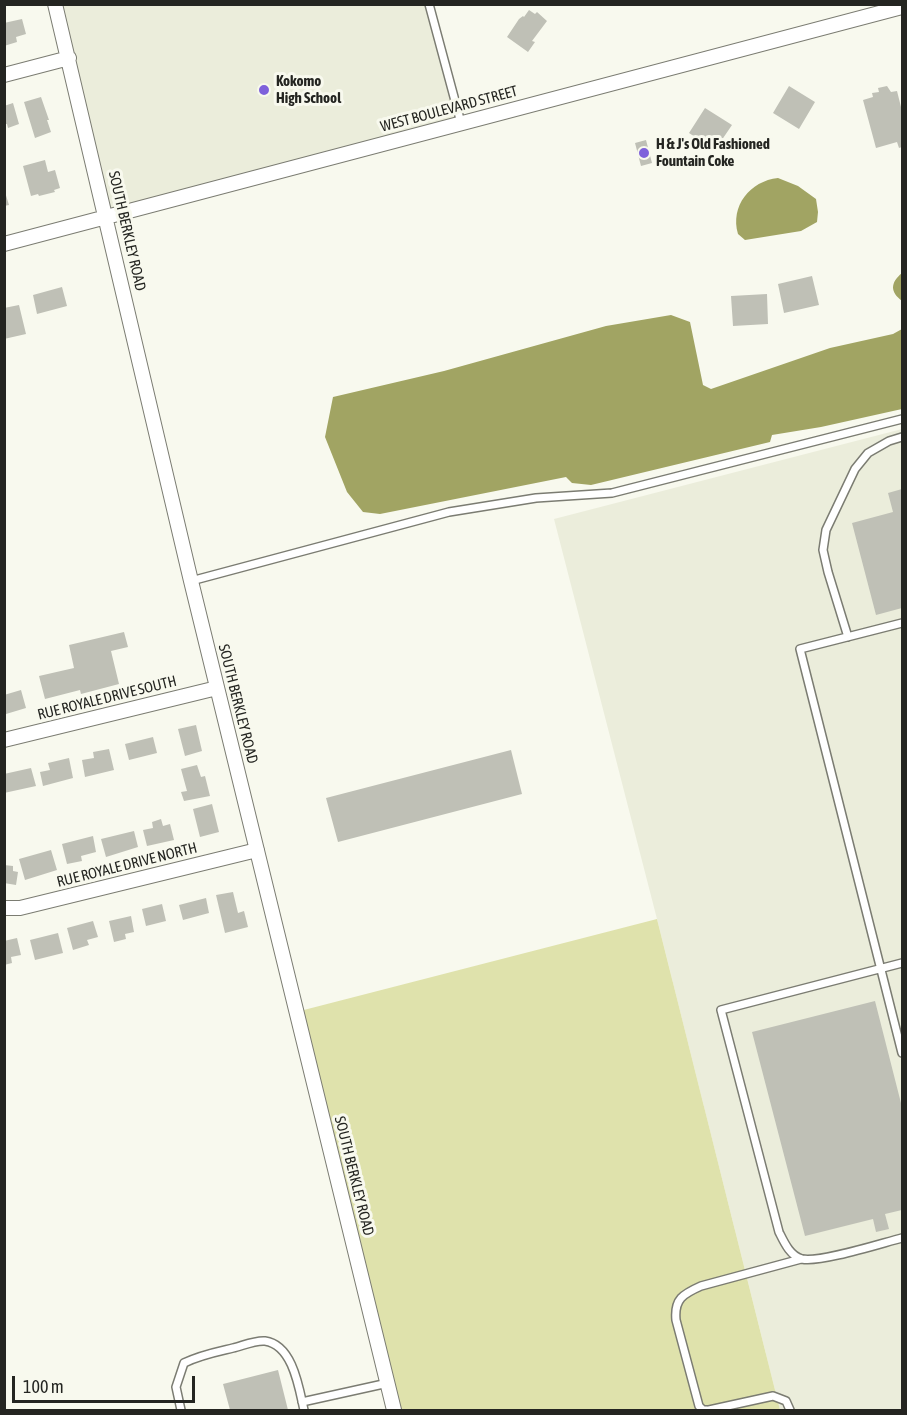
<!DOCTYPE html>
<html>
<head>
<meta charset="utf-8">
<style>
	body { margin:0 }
	#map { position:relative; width:907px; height:1415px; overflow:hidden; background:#f8f9ee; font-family:"Asap Condensed",sans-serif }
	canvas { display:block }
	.frame { position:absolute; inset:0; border:6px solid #242521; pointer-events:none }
	.scale { position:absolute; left:12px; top:1376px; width:183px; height:27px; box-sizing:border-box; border:3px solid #242521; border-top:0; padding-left:8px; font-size:18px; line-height:21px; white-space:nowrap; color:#242521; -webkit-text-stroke:4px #f8f9ee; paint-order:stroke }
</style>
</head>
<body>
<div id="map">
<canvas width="907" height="1415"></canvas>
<div class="frame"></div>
<div class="scale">100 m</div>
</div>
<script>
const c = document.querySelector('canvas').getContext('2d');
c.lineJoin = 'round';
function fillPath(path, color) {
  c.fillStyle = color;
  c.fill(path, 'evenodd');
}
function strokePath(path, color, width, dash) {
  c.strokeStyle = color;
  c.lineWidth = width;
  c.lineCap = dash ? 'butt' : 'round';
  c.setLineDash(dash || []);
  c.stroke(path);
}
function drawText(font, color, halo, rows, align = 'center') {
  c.font = font + ' "Asap Condensed",sans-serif';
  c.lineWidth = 6;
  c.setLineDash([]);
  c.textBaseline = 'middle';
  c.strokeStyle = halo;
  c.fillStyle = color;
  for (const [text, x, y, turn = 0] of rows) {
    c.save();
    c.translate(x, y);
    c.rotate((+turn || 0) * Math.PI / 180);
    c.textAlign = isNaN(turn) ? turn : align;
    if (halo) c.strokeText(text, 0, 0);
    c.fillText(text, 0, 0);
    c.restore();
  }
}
const built = new Path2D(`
	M55,5H429L461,123L107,217Z
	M902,429V1410H780L657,919L554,519Z`);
const green = new Path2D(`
	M657,919L780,1410H394L296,1012Z`);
const water = new Path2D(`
	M778,178L798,186L816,199L818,212L817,222L801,231L745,240L738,234C730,206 750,181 778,178Z
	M902,273V301C890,292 890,283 902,273Z
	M671,315L690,322L703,385L711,389L830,348L893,334L902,329V409L821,427L772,435L770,442L591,485L572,483L566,477L380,514L363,512L347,492L325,437L333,397L444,371L606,326Z`);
const building = new Path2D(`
	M529,10L535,14L537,12L547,21L532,41L535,42L528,52L507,37L519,19L523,16L524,17Z
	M22,19L26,34L16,37L17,42L4,46V23Z
	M789,86L815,102L799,129L773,113Z
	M887,86L891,92L897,91L902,111V147L899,148L897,142L876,148L863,100L873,97L872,93L879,92L878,88Z
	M41,97L49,120H47L51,132L35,138L24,102Z
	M13,103L19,124L8,128L7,124H4V106Z
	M705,108L732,125L715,150L689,133Z
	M646,140L652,163L641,166L635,143Z
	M45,160L48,172L55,170L60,188L54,190L55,192L39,196L38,194L31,196L23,166Z
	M4,189L9,205L4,206Z
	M812,276L819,305L784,313L778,284Z
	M62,287L67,306L37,314L33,295Z
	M767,294L768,324L733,326L731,296Z
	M19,305L26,334L4,339V308Z
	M902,489V608L876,615L852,523L893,512L888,493Z
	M124,632L128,647L111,651L119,684L81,694L80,690L45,699L39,676L74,668L69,645Z
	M21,690L26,708L6,714L4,695Z
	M196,725L202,751L185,756L178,729Z
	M153,737L157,753L129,760L125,744Z
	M109,749L114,770L85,777L82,760L94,758L93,752Z
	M511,750L522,794L338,842L326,798Z
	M69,758L73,778L43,786L40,772L50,770L48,763Z
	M197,765L201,777L205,776L210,796L184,801L181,792L187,791L181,769Z
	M31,768L36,786L4,793V774Z
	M212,804L219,832L200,837L193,809Z
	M161,819L163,826L170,824L174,840L147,846L143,830L153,828L152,822Z
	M134,831L138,847L106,857L101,839Z
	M93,836L96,852L81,856L82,861L67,864L62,844Z
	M51,850L57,870L25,880L19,859Z
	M4,865L13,866V871L18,872L16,885L4,883Z
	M233,892L238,913L244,911L248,927L225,933L216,895Z
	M206,898L209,913L183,920L179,905Z
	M162,904L166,921L146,926L142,909Z
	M131,916L134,932L125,934L126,939L114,942L109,921Z
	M93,921L98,937L87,940L89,945L73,950L67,928Z
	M58,933L63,953L35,960L30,940Z
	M17,938L21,955L11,957L12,963L4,965V941Z
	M875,1001L902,1107V1210L885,1214L889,1229L876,1232L873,1219L805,1236L752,1032Z
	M278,1370L288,1410H230L223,1384Z`);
const lane = new Path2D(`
	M429,4L461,123
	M191,581L449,512L536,498L612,493L902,419
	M902,623L800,649L902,1053
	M848,637L828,572L823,550L826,530L855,469L868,453L889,441L902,437
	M902,963L721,1010L779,1232C784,1242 790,1256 802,1259C820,1263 882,1243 902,1238
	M302,1402L388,1383
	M181,1410L176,1387L184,1363C200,1355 216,1352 233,1348C242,1346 255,1340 265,1341C293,1345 299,1388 304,1410
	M707,1410H703L699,1406L676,1320C674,1299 683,1294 701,1286L801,1259
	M709,1410L773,1396L786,1401L790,1410`);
const street = new Path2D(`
	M55,4L191,581L394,1410
	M4,75L69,58
	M4,244L902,7
	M4,740L217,688
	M4,908H20L257,850`);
const markers = [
	[264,90,6,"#7e61db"],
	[644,153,6,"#7e61db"]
];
const poiNames = [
	["Kokomo",276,81],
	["High School",276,98],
	["H & J's Old Fashioned",656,144],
	["Fountain Coke",656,161]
];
const streetNames = [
	["WEST BOULEVARD STREET",449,109,-15],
	["SOUTH BERKLEY ROAD",127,231,77],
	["RUE ROYALE DRIVE SOUTH",107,698,-14],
	["SOUTH BERKLEY ROAD",238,704,76],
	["RUE ROYALE DRIVE NORTH",127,865,-14],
	["SOUTH BERKLEY ROAD",354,1176,76]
];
fillPath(built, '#ebeddb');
fillPath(green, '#dfe2ac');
fillPath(water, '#a1a463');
fillPath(building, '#bfc0b6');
strokePath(lane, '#7b7c72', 10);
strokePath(street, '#7b7c72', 16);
strokePath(lane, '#fff', 7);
strokePath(street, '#fff', 14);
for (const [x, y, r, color] of markers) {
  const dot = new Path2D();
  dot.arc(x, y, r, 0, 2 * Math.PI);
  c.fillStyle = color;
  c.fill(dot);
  strokePath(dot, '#f8f9ee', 2);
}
drawText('bold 15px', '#242521', '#f8f9ee', poiNames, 'left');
drawText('15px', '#242521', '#f8f9ee', streetNames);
</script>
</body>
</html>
